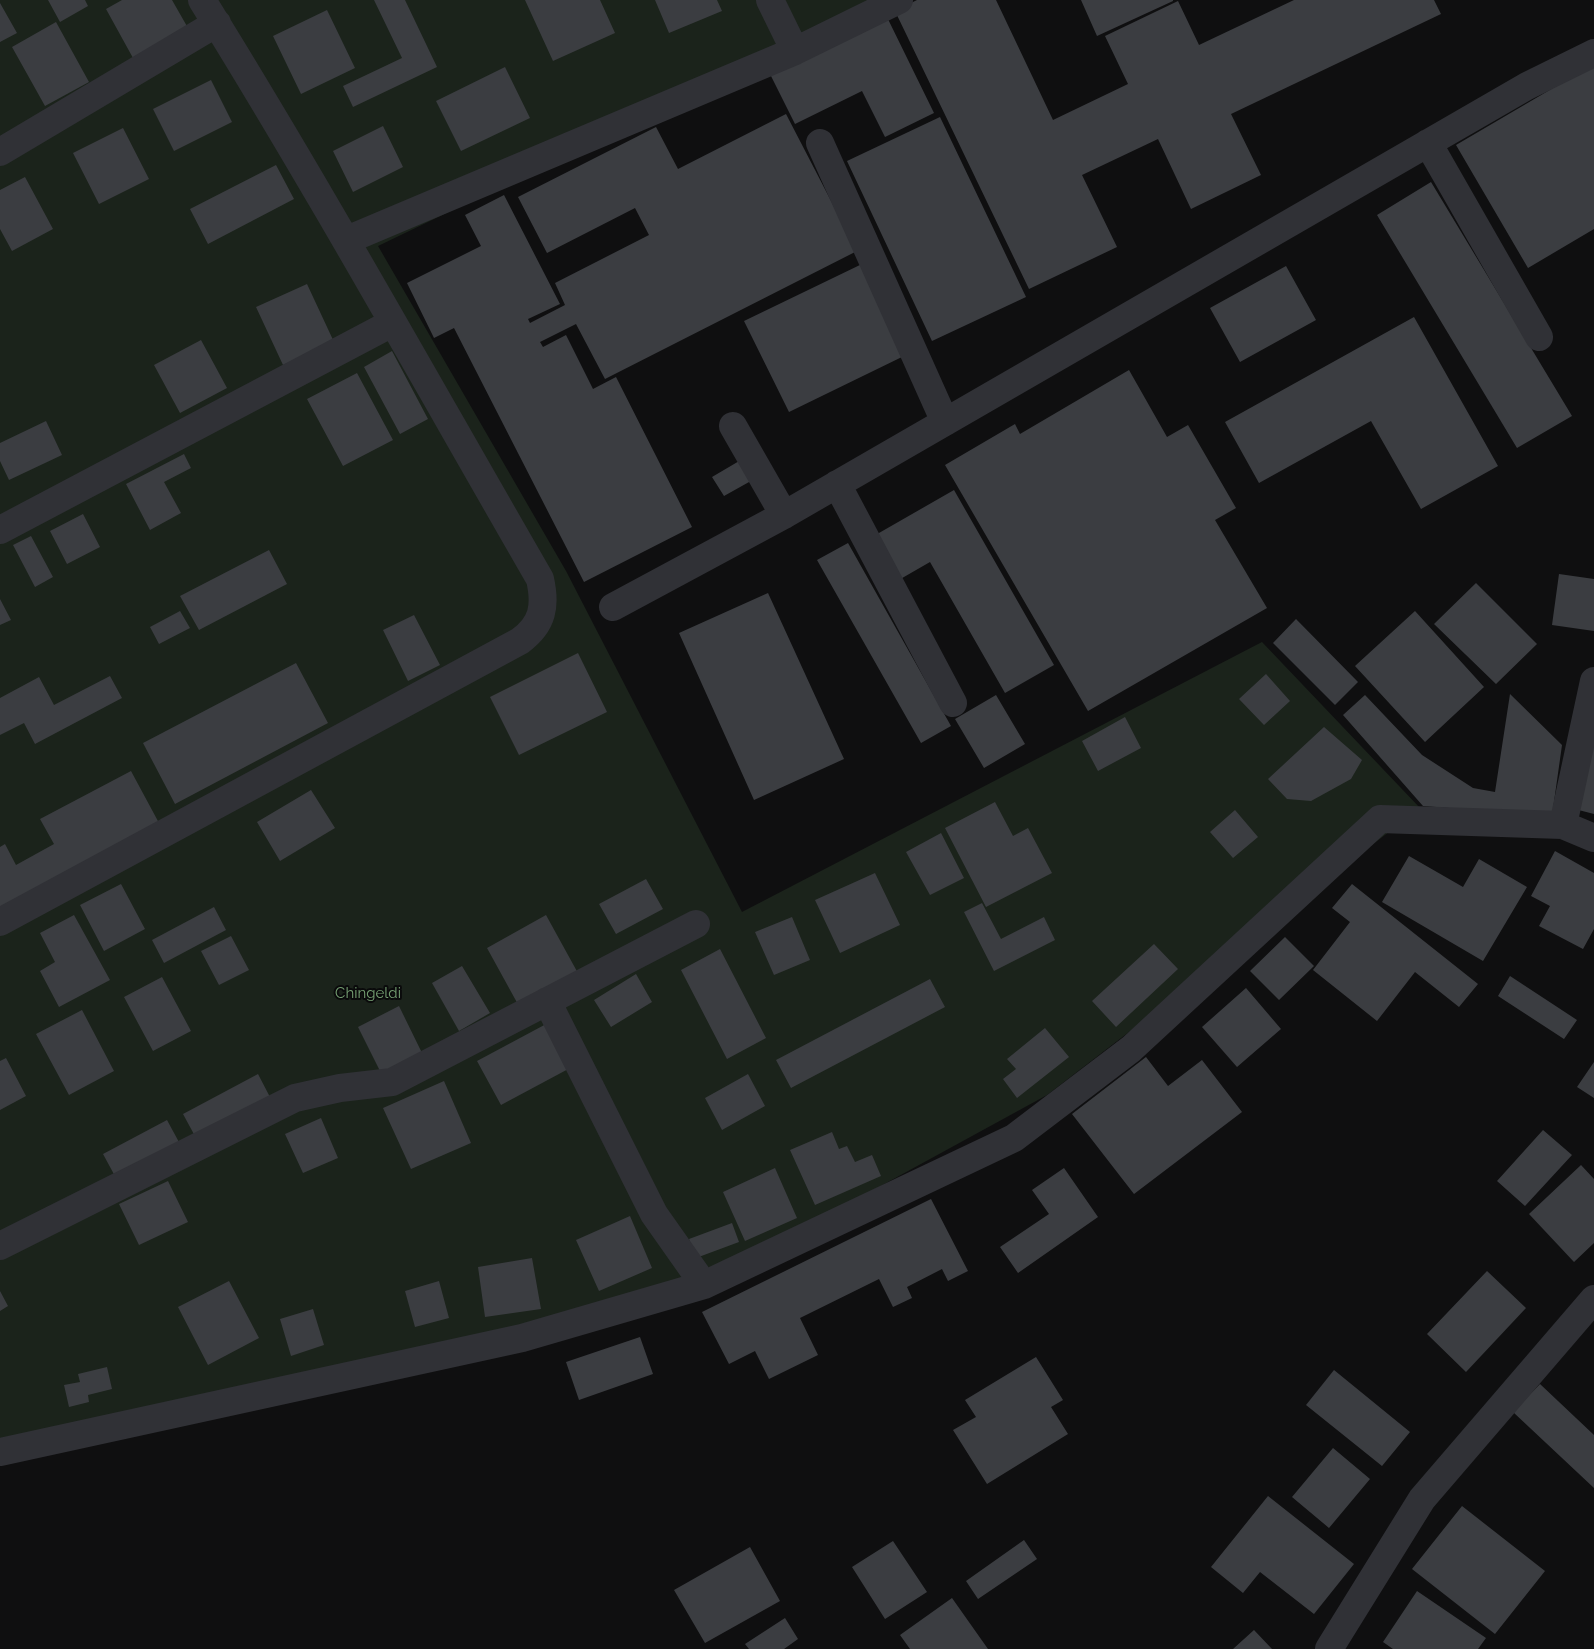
<!DOCTYPE html>
<html>
<head>
<meta charset="utf-8">
<style>
	body { margin:0 }
	canvas { display:block; background:#0f0f10 }
</style>
</head>
<body>
<canvas width="1594" height="1649"></canvas>
<script>
const c = document.querySelector('canvas').getContext('2d');
c.lineJoin = 'round';
function fillPath(path, color) {
  c.fillStyle = color;
  c.fill(path, 'evenodd');
}
function strokePath(path, color, width, dash) {
  c.strokeStyle = color;
  c.lineWidth = width;
  c.lineCap = dash ? 'butt' : 'round';
  c.setLineDash(dash || []);
  c.stroke(path);
}
function drawText(font, color, halo, rows, align = 'center') {
  c.font = font + ' Raleway,sans-serif';
  c.lineWidth = 4;
  c.setLineDash([]);
  c.textBaseline = 'middle';
  c.strokeStyle = halo;
  c.fillStyle = color;
  for (const [text, x, y, turn = 0] of rows) {
    c.save();
    c.translate(x, y);
    c.rotate((+turn || 0) * Math.PI / 180);
    c.textAlign = isNaN(turn) ? turn : align;
    if (halo) c.strokeText(text, 0, 0);
    c.fillText(text, 0, 0);
    c.restore();
  }
}
const green = new Path2D(`
	M0,0H889L378,246L566,571L742,912L1262,642L1420,808L1047,1095L780,1241L522,1338L0,1449Z`);
const building = new Path2D(`
	M48,0H85L88,6L60,22Z
	M122,0H172L188,28L133,58L106,9Z
	M374,0H405L437,67L353,107L343,86L402,58Z
	M525,0H600L615,33L553,61Z
	M655,0H717L722,11L669,33Z
	M917,0H996L1053,120L1128,84L1105,36L1178,1L1199,45L1294,0H1434L1441,14L1231,114L1261,175L1191,209L1158,139L1082,175L1117,247L1029,289L895,11Z
	M1081,0H1173V1L1097,36Z
	M0,3L17,33L0,42Z
	M327,10L355,68L301,94L273,36Z
	M884,11L934,113L885,137L862,91L795,124L767,68Z
	M56,22L89,82L45,106L12,47Z
	M1594,64V229L1528,268L1456,145Z
	M505,67L530,118L461,151L436,101Z
	M211,80L232,122L174,151L153,109Z
	M786,114L857,251L605,379L576,324L540,342L543,347L566,335L593,389L616,377L692,527L584,582L454,328L434,338L407,283L481,246L465,215L504,195L560,304L528,319L530,323L565,305L555,283L649,235L635,208L547,253L518,197L656,127L678,169Z
	M940,117L1026,297L932,341L847,161Z
	M383,126L403,167L353,192L333,151Z
	M123,128L149,179L99,204L73,153Z
	M276,165L294,199L208,244L190,209Z
	M25,177L53,229L12,251L0,229V190Z
	M1431,182L1572,416L1517,448L1377,215Z
	M862,264L906,355L789,412L744,321Z
	M1286,266L1316,320L1240,362L1210,308Z
	M307,284L334,342L283,365L256,307Z
	M1414,317L1498,466L1421,509L1371,421L1259,483L1225,422Z
	M201,340L227,388L180,413L154,365Z
	M392,351L428,419L400,434L364,367Z
	M1129,370L1167,437L1188,425L1236,508L1215,520L1267,608L1088,711L945,465L1015,424L1020,434Z
	M357,373L393,440L343,466L307,399Z
	M46,421L62,455L9,480L0,461V443Z
	M184,454L191,468L164,482L181,513L150,530L126,484Z
	M746,457L758,477L724,496L712,477Z
	M954,490L1054,665L1005,693L930,562L897,581L872,537Z
	M83,514L100,547L67,564L50,531Z
	M31,536L53,577L35,587L13,545Z
	M848,543L951,726L921,743L817,560Z
	M269,550L287,584L199,630L180,596Z
	M1559,574L1594,579V631L1552,625Z
	M1476,583L1537,644L1496,684L1434,624Z
	M768,593L844,759L754,800L679,633Z
	M0,599L11,620L0,625Z
	M180,611L190,628L159,644L150,627Z
	M1415,611L1484,687L1425,742L1355,666Z
	M414,615L440,665L408,681L383,630Z
	M1296,619L1358,682L1335,705L1273,643Z
	M578,653L607,712L519,755L490,697Z
	M296,663L328,723L175,804L143,743Z
	M1266,674L1290,701L1264,725L1239,699Z
	M110,676L122,698L35,744L24,723L0,735V698L39,677L54,705Z
	M1510,694L1562,745L1552,816L1423,806L1343,715L1365,695L1422,755L1473,788L1495,792Z
	M996,695L1025,744L984,768L955,719Z
	M1594,715V814L1567,807Z
	M1125,717L1141,748L1098,771L1082,741Z
	M1324,727L1362,760L1351,779L1311,801L1287,799L1268,779Z
	M131,771L159,823L0,907V847L5,844L16,865L54,844L40,819Z
	M311,790L335,828L280,861L257,822Z
	M995,802L1013,836L1028,828L1052,873L986,907L945,828Z
	M1235,810L1258,837L1233,858L1210,832Z
	M941,833L964,878L930,895L906,852Z
	M1555,851L1594,873V929L1583,949L1539,926L1550,906L1531,896Z
	M1409,856L1463,887L1479,859L1527,887L1483,961L1382,902Z
	M875,873L900,925L840,953L815,900Z
	M646,879L663,909L616,934L599,904Z
	M121,884L145,929L104,951L80,905Z
	M1352,884L1478,984L1459,1007L1415,972L1377,1021L1313,970L1350,922L1332,908Z
	M982,903L1001,939L1044,917L1055,940L994,971L964,912Z
	M214,907L226,930L164,963L152,940Z
	M74,915L110,980L59,1007L40,971L55,962L40,933Z
	M546,915L579,975L520,1008L487,948Z
	M792,917L810,960L774,975L755,932Z
	M231,936L249,970L219,985L201,951Z
	M1285,937L1314,966L1279,1000L1250,971Z
	M1154,944L1178,969L1116,1027L1092,1001Z
	M720,949L766,1038L727,1059L681,970Z
	M462,966L490,1013L459,1031L432,983Z
	M636,974L652,1002L611,1027L594,1000Z
	M1510,976L1577,1020L1564,1039L1498,996Z
	M162,977L191,1031L153,1051L124,997Z
	M930,979L945,1007L791,1088L776,1060Z
	M1246,988L1281,1029L1237,1067L1202,1027Z
	M399,1006L422,1053L381,1073L358,1027Z
	M82,1010L114,1071L69,1095L36,1034Z
	M548,1023L572,1067L501,1105L477,1061Z
	M1045,1028L1069,1057L1017,1098L1003,1079L1016,1069L1007,1059Z
	M1146,1057L1168,1086L1202,1060L1242,1112L1134,1194L1072,1114Z
	M6,1058L26,1096L0,1110V1061Z
	M1594,1062V1098L1577,1087Z
	M258,1074L271,1099L196,1138L183,1114Z
	M748,1074L765,1106L722,1130L705,1098Z
	M444,1081L471,1143L411,1169L383,1108Z
	M321,1118L338,1158L303,1173L285,1134Z
	M167,1120L180,1144L116,1178L103,1154Z
	M1543,1130L1572,1155L1525,1206L1497,1181Z
	M832,1132L839,1149L847,1146L855,1162L872,1155L881,1176L815,1205L790,1150Z
	M1581,1165L1594,1179V1243L1574,1262L1529,1214Z
	M775,1168L797,1218L745,1241L723,1192Z
	M1064,1168L1098,1217L1018,1273L1000,1247L1049,1214L1032,1190Z
	M168,1181L188,1222L139,1245L119,1204Z
	M931,1199L968,1271L948,1281L942,1269L907,1287L912,1298L893,1307L879,1279L800,1318L818,1355L769,1379L755,1351L729,1364L702,1312Z
	M630,1216L652,1268L599,1291L576,1240Z
	M732,1223L739,1242L696,1258L689,1239Z
	M532,1258L541,1309L485,1317L478,1267Z
	M1487,1271L1526,1308L1466,1372L1427,1334Z
	M229,1281L259,1338L208,1365L178,1307Z
	M439,1281L449,1318L415,1327L405,1291Z
	M0,1291L8,1306L0,1311Z
	M313,1309L324,1345L291,1356L280,1319Z
	M640,1337L653,1374L579,1400L566,1362Z
	M1036,1357L1063,1400L1051,1407L1068,1434L987,1484L953,1430L976,1417L965,1400Z
	M107,1367L112,1389L88,1395L89,1402L69,1407L64,1385L80,1382L78,1374Z
	M1334,1370L1410,1432L1382,1466L1306,1405Z
	M1540,1384L1594,1435V1488L1513,1412Z
	M1333,1448L1370,1479L1329,1528L1292,1497Z
	M1268,1496L1354,1564L1314,1614L1260,1572L1243,1593L1211,1567Z
	M1462,1506L1545,1571L1495,1634L1412,1569Z
	M1024,1540L1037,1559L978,1599L966,1581Z
	M893,1541L927,1592L885,1619L852,1567Z
	M750,1547L780,1601L705,1643L674,1590Z
	M1417,1591L1486,1638L1478,1649H1393L1383,1642Z
	M952,1598L988,1649H910L900,1635Z
	M785,1618L798,1639L784,1649H749L745,1644Z
	M1254,1630L1272,1649H1233Z`);
const minor = new Path2D(`
	M770,0L795,51
	M820,143L945,422
	M1428,143L1539,337
	M0,152L217,23
	M347,240L795,51L899,0
	M733,426L784,515
	M837,484L953,703
	M0,530L392,323
	M613,607L784,515L1527,86L1594,53
	M1563,825L1594,681
	M0,922L520,641C543,624 546,606 540,579C428,385 320,190 202,0
	M547,1001L654,1214L704,1285
	M0,1246L295,1098L340,1088L392,1082L696,924
	M0,1452L522,1338L704,1285L1014,1138L1131,1049L1380,819L1563,825L1594,838
	M1329,1649L1422,1499L1594,1299`);
const parkNames = [
	["Chingeldi",368,993]
];
fillPath(green, '#1b231b');
fillPath(building, '#3b3d41');
strokePath(minor, '#303136', 28);
drawText('15px', '#76a073', '#0a0a0b', parkNames);
</script>
</body>
</html>
